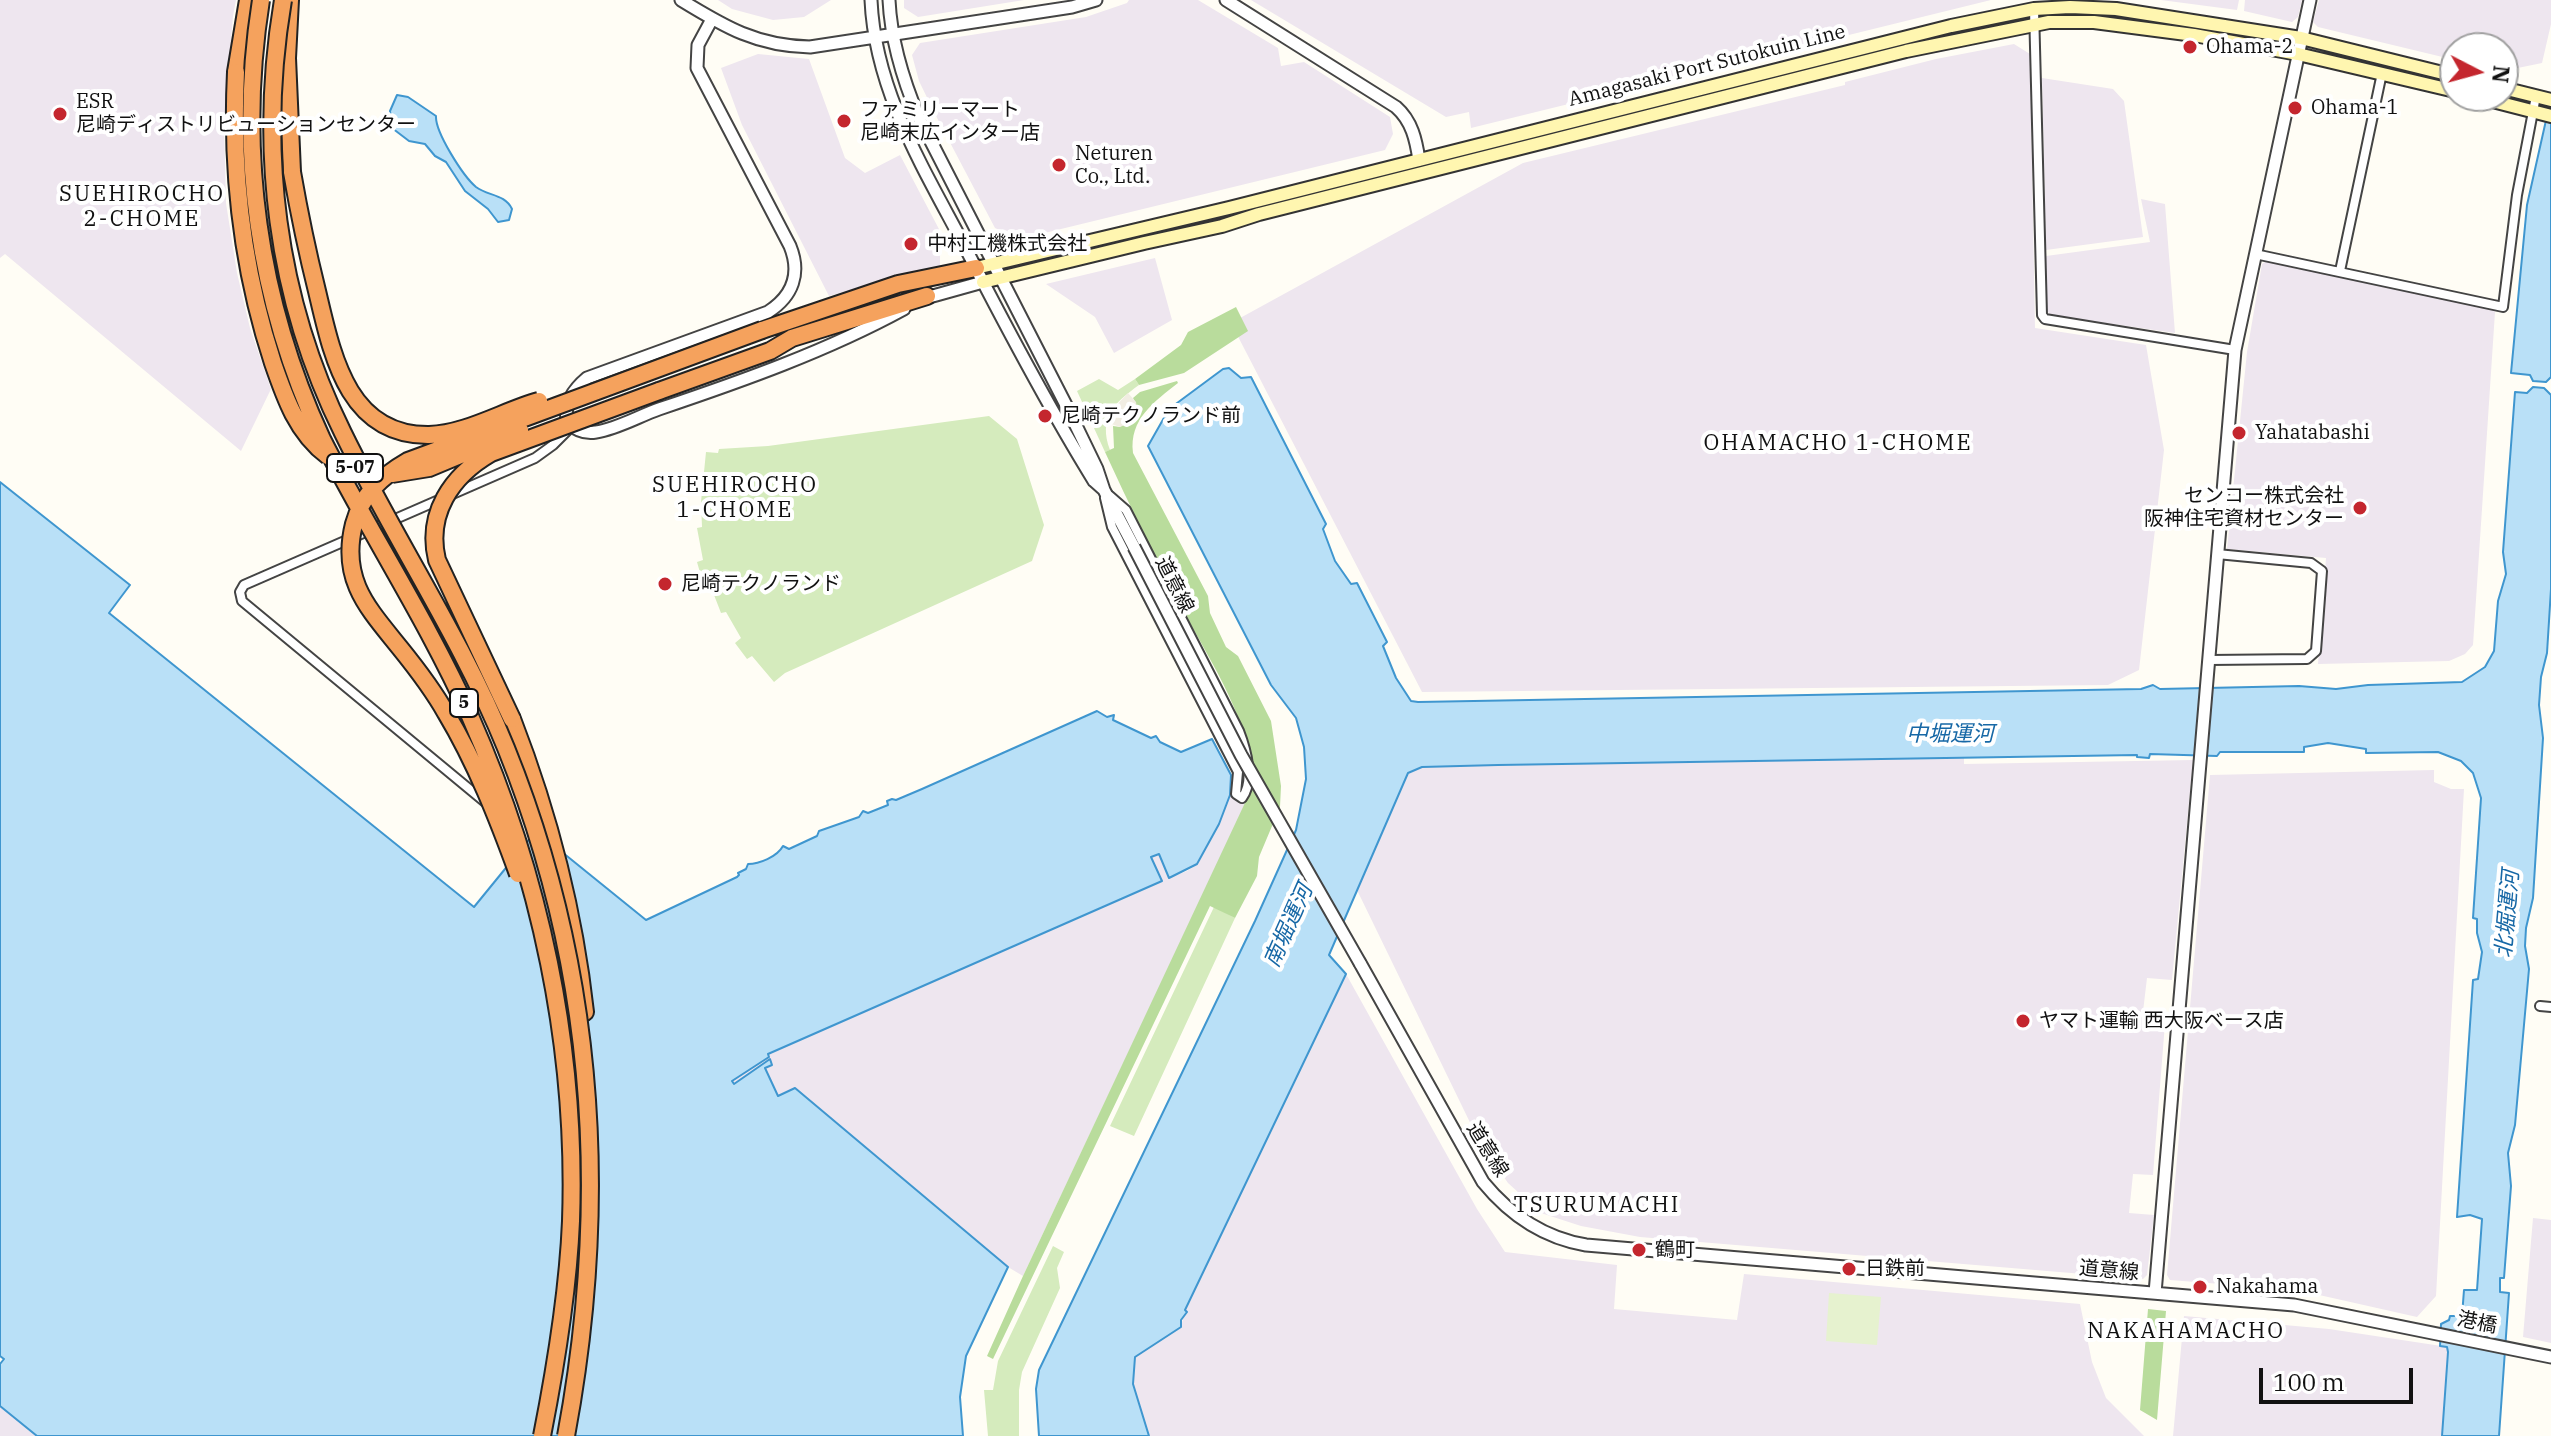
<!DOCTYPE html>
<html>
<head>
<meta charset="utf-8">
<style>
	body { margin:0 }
	#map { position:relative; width:2551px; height:1436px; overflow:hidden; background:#fffdf5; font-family:"IBM Plex Serif",serif }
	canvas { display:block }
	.north { position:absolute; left:2439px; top:32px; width:80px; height:80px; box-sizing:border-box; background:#fff; border:2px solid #a0a0a0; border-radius:50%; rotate:96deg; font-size:22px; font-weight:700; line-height:32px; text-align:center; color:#111 }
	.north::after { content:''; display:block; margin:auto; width:28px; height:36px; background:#c4262e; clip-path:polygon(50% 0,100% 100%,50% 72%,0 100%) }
	.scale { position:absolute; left:2259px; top:1368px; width:154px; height:36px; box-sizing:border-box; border:4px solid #111; border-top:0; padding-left:10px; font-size:24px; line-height:28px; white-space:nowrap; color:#111; -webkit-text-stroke:6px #fff; paint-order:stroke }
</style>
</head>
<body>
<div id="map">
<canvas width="2551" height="1436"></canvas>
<div class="north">N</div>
<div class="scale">100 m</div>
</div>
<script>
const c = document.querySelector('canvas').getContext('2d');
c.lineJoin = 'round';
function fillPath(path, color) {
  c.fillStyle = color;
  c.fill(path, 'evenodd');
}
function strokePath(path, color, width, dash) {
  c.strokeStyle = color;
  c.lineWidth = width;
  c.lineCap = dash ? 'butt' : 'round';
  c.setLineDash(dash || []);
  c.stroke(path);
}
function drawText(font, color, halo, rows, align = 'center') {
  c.font = font + ' "IBM Plex Serif","Noto Sans JP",serif';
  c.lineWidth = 8;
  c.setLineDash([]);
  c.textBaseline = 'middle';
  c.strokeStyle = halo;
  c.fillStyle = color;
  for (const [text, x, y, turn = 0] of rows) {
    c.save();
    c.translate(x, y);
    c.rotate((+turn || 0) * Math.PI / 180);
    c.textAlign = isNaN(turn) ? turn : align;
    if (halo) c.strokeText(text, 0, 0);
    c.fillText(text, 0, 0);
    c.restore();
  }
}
const industrial = new Path2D(`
	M0,0H236L233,16L224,122L226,203L237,273L250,328L271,389L241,451L5,254L0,258Z
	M718,0H831L804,17L773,20L732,9Z
	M904,0H1024L918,17L904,8Z
	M1129,0H1198L1278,48L1281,66L1304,62L1390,117L1393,134L1385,150L1020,239L995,228L935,114L919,81L912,55L920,43L1086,17L1127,3Z
	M1251,0H1991L1471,128L1469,112L1446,117Z
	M2161,0H2239L2237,10Z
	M2245,0H2302L2298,17L2292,22L2244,11Z
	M2319,0H2551V24L2542,63L2503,71V48H2455V60L2318,27L2313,22Z
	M2014,44L2030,54L2035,328L2146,345L2164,450L2139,670L2108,685L1422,692L1231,323L1523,163L1845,85V82L1936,59Z
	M758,54L809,59L845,158L865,173L900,155L940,231V266L829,296L742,125L721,68Z
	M2042,78L2113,89L2124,101L2143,237L2046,250Z
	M2141,199L2165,204L2175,333L2050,315L2046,308V256L2150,242Z
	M1155,258L1172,320L1114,353L1095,317L1046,284Z
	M2268,260L2490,307L2495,312L2473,645L2465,654L2449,661L2318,664L2326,558L2227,549L2247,352L2262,264Z
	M1964,757V764L2193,760L2172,980L2147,978L2142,1020L2165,1023L2153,1175L2133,1174L2129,1213L2154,1215L2147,1275L2143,1279L1640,1237L1581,1226L1541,1213L1508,1183L1479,1141L1357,890L1408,773L1422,767Z
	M2434,770V782L2451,789H2464L2436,1296L2417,1317L2297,1290L2170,1280L2167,1275L2210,775Z
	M1230,795L1246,803L1023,1276L1008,1267L795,1088L778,1096L765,1068L770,1060L734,1084L732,1081L768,1057V1054L1161,881L1151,857L1159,854L1169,878L1187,871L1198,864L1219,824Z
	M1346,974L1477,1209L1505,1252L1617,1265L1614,1309L1737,1320L1744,1274L2080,1304L2092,1362L2106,1398L2144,1436H1149L1133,1384L1135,1357L1181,1327L1185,1311Z
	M2533,1218L2551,1220V1343L2523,1337Z
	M2184,1316L2329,1329L2448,1347L2442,1436H2173Z
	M0,1406L37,1436H0Z`);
const green = new Path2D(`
	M1099,379L1118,390L1135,379L1139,385C1114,403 1098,418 1110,450L1105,452L1077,391Z
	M989,416L1017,439L1044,525L1032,561L785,673L774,682L752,656L747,659L735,643L741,638L726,612L721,613L709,582L703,583L697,562L703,560L697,528L702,527L701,502L706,452L718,453L719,449L768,446Z
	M1214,907L1235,918L1134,1136L1110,1126Z
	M1053,1246L1064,1252L1057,1268L1060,1288L1022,1372L1019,1390V1436H988L984,1390H993L998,1361Z`);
const forest = new Path2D(`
	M1236,307L1248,331L1184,373L1139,385L1135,379L1181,345L1188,332Z
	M1177,381L1178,383C1154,402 1129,419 1133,453L1208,596L1210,613L1226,647L1238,656L1271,721L1281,786L1280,807L1259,857L1257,876L1235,918L1210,906L993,1359L987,1356L1023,1276L1251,790C1255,725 1211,664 1182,608C1155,556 1129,505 1105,452L1114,448L1113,426L1120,427L1135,402L1133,398L1140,392Z
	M2148,1309L2166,1311L2157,1420L2140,1410Z`);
const pitch = new Path2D(`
	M1829,1293L1881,1297L1877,1345L1826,1341Z`);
const plaza = new Path2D(`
	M1128,393L1136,402L1137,409L1132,422L1120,427L1106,422L1110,412Z`);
const water = new Path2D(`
	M397,95L408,97L436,116C435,132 463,176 476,187C488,196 505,194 512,209L509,220L498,222L488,209L465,191L446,162L435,156L425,144L409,141L392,128L390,111Z
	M2551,98V377L2546,382L2533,381L2530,375L2511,373L2527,205Z
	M1229,368L1241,378L1251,377L1326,524L1323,529L1335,561L1351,584L1357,583L1387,642L1383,646L1396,678L1411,701L1418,702L2141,689L2153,685L2160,689L2299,686L2336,689L2368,685L2462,682L2485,667L2494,651L2498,601L2506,574L2503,552L2515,392L2527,393L2533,387L2544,388L2551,395V589L2547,653L2541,677L2539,705L2543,738L2533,898L2526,928L2525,946L2529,969L2515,1125L2508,1153L2511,1186L2504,1278H2500V1292L2509,1293L2499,1436H2442L2448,1352L2447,1347L2440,1346L2441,1324L2449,1320L2450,1316H2462L2464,1290H2477L2482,1219L2470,1215L2457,1217L2473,980L2478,979L2482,952L2477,933V919L2473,918L2481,798L2473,773L2461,761L2438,752L2366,753V749L2328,743L2304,747V752H2220L2217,756L2150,754L2149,758L2137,757V755L1498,765L1422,767L1408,773L1329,955L1346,974L1185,1310L1187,1312L1181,1320V1327L1135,1357L1133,1384L1149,1436H1039L1036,1389L1039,1370L1255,921L1296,830L1306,779L1304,747L1296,718L1271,685L1148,446L1169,409L1223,369Z
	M0,482L130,585L109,613L474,907L536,831L646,920L737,877L739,875L738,873L746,869L748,864C759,864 777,857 783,846L789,849L817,836L819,831L859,817L863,811L868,813L888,805L887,801L892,799L896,800L922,789L1097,711L1107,717L1114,715L1113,720L1151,738L1156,736L1160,742L1181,752L1212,739L1231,775L1230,795L1219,824L1197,864L1169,878L1159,854L1151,857L1162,881L768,1054L769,1057L732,1081L734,1084L770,1059L772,1065L765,1068L778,1096L795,1088L1008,1267L966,1356L960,1397L963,1436H37L0,1406V1364L4,1359L0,1356Z`);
const minor = new Path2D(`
	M2034,9L2042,315L2045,319L2235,350
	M2255,254L2503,307L2517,195L2536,96
	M2340,271L2382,73
	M1110,496L1126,510L1239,731C1246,749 1255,781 1242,798
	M1105,498L1112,527L1238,772L1236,794L1242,798
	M2209,660L2307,659L2316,651L2322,571L2311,563L2217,554
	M485,802L242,601L240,592L244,585L535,458L553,445L568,430
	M2540,1006L2551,1007`);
const tertiary = new Path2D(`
	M681,0C725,27 757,46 810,47L1072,7L1096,0
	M871,0C875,91 924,169 965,247C1006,327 1047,405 1094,481L1103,489
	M889,0C891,42 903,80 919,118L1068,409L1097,469L1104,490L1134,547
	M1226,0L1396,107C1412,121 1416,140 1419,160
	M712,19L698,45L697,68L790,246C801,273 793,296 768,312L587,378C574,389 562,405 568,423C576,430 585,434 596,432C617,429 639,416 659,409C742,381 827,351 904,309
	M922,299L983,282
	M1360,963L1483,1182C1510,1215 1544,1238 1586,1245L2294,1305L2551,1357
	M2155,1293L2235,350L2310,0`);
const secondary = new Path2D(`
	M2503,88L2551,100
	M2473,96L2551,116
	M976,268L1229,208L1951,26L2034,9L2070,7L2116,9L2301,38L2455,76
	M983,282L1144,243L1222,226L1259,214L1906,51L2049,22H2094L2194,35L2298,54L2455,91`);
const motorway = new Path2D(`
	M290,0L287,58L292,172
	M236,72L248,0
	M762,330L898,284L976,268
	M659,391L770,351L792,338L927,296
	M512,719C548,812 574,912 585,1012`);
const tertiaryBridge = new Path2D(`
	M1134,547L1241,755L1360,963`);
const motorwayBridge = new Path2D(`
	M261,0C237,150 258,301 322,439C369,532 427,620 470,716C540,874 577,1048 571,1221C568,1293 556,1365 542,1436
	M283,0C258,148 276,298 343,433C395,540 461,637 506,748C596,971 610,1200 566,1436
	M236,72C231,171 242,268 273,363C285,398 297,433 328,456
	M292,172C299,212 307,251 317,291C332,354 347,436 429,435C466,434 503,411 539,401
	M392,474L429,468L520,430
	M512,719L437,560C426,514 451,476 491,453L659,391
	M518,874C498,819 476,763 446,713C433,690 417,669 400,648C368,608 340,580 354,524C362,494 382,476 408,461L762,330`);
const markers = [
	[2190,47,8,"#c4262e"],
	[2295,108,8,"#c4262e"],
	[60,114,8,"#c4262e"],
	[844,121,8,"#c4262e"],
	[1059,165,8,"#c4262e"],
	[911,244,8,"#c4262e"],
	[1045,416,8,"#c4262e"],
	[2239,433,8,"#c4262e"],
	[2360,508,8,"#c4262e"],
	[665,584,8,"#c4262e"],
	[2023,1021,8,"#c4262e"],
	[1639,1250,8,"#c4262e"],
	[1849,1269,8,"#c4262e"],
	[2200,1287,8,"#c4262e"]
];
const shields = [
	[355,468,56],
	[464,703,28]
];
const shieldNames = [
	["5-07",355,468],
	["5",464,703]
];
const poiNames = [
	["Ohama-2",2206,47],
	["ESR",76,102],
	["尼崎ディストリビューションセンター",76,125],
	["Ohama-1",2311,108],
	["ファミリーマート",860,110],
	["尼崎末広インター店",860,133],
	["Neturen",1075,154],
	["Co., Ltd.",1075,177],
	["中村工機株式会社",927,244],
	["尼崎テクノランド前",1061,416],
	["Yahatabashi",2255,433],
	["センコー株式会社",2344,496,"right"],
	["阪神住宅資材センター",2344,519,"right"],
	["尼崎テクノランド",681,584],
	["ヤマト運輸 西大阪ベース店",2039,1021],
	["鶴町",1655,1250],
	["日鉄前",1865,1269],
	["Nakahama",2216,1287]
];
const streetNames = [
	["Amagasaki Port Sutokuin Line",1707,66,-14],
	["道意線",1174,585,63],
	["道意線",1487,1150,58],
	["道意線",2109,1271,5],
	["港橋",2477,1323,11]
];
const neighbourhoodNames = [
	["SUEHIROCHO",142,195],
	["2-CHOME",142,220],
	["OHAMACHO 1-CHOME",1838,444],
	["SUEHIROCHO",735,486],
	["1-CHOME",735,511],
	["TSURUMACHI",1597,1206],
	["NAKAHAMACHO",2186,1332]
];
const waterNames = [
	["中堀運河",1950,735],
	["北堀運河",2508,914,-85],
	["南堀運河",1289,926,-66]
];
fillPath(industrial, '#eee6ef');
fillPath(green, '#d5ebbd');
fillPath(forest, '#b9dc9c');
fillPath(pitch, '#e6f2cf');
fillPath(plaza, '#f1ede2');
fillPath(water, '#b9e0f7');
strokePath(water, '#3f96cf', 2);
strokePath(minor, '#444', 12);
strokePath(tertiary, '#444', 15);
strokePath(secondary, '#333', 16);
strokePath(motorway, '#222', 20);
strokePath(minor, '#fff', 8);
strokePath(tertiary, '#fff', 11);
strokePath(secondary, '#fff6b0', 12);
strokePath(motorway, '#f5a25d', 16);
strokePath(tertiaryBridge, '#444', 15, []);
strokePath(motorwayBridge, '#222', 20, []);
strokePath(tertiaryBridge, '#fff', 11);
strokePath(motorwayBridge, '#f5a25d', 16);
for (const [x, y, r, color] of markers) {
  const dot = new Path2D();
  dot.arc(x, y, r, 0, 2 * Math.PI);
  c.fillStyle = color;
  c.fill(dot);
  strokePath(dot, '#fff', 3);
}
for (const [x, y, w] of shields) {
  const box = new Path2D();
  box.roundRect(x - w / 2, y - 14, w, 28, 6);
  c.fillStyle = '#fff';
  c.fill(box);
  strokePath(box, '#111', 2);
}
drawText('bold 18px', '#111', null, shieldNames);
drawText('20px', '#111', '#fff', poiNames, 'left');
drawText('20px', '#111', '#fff', streetNames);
c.letterSpacing = '2px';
drawText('22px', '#111', '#fff', neighbourhoodNames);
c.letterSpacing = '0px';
drawText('italic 22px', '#1768a6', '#fff', waterNames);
</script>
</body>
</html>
